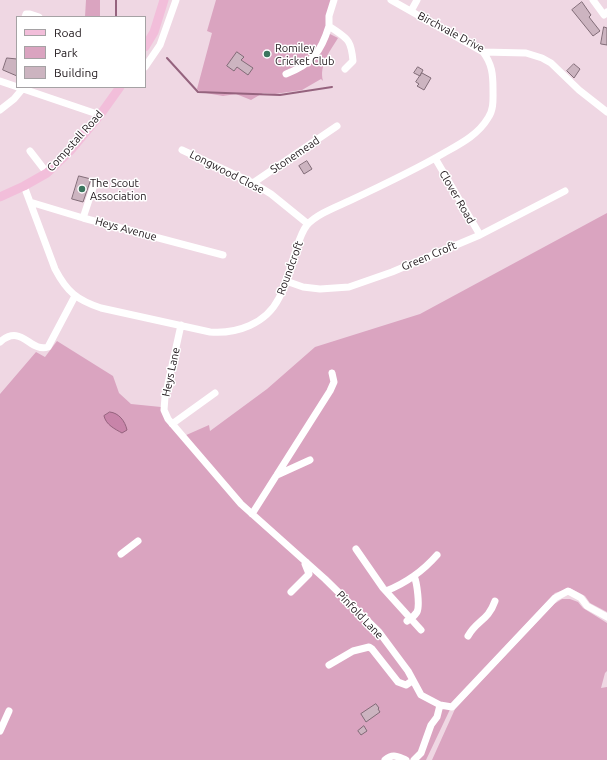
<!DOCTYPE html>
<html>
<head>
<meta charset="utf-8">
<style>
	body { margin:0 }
	#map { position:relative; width:607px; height:760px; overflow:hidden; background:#efd7e3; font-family:Ubuntu,sans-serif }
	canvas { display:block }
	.legend { position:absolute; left:16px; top:16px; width:130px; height:72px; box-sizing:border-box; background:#fff; border:1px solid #a5a2a4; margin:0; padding:5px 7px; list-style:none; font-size:12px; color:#1f171b }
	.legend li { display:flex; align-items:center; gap:8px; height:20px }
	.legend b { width:20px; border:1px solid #a5a2a4 }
</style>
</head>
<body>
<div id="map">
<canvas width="607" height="760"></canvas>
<ul class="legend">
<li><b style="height:5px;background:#f2beda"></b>Road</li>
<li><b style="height:11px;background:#daa4c0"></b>Park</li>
<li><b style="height:11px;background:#ccb4c0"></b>Building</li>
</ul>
</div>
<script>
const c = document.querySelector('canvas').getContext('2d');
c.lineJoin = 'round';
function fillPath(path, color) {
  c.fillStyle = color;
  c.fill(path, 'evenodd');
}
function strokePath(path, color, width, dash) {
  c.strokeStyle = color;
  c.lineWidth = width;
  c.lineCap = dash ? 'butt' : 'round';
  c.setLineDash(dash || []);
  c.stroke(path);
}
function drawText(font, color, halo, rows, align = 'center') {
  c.font = font + ' Ubuntu,sans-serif';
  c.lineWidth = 3;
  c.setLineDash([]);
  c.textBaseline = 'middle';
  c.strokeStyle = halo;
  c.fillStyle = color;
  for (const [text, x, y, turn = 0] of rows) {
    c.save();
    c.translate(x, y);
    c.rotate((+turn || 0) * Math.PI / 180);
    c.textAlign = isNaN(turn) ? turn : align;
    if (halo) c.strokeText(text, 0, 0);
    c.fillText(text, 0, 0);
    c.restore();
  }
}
const green = new Path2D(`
	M86,0H100V17H85Z
	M216,0H331L330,34L338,38C330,51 319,65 323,81L321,79L302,90L275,94L263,93L251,100L236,94L223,96L200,92L197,89L212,33L207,31Z
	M607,213V612L590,603L585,596L570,588L555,593L454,701L426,760H0V394L36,352L45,357L57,341L113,376L119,393L131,404L161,407L184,436L209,425L210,431L267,389L315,347L420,314Z
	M562,599H570L578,602L583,608L607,623V671L605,673L601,688L607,687V760H432L455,709L554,604Z`);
const water = new Path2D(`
	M110,412C119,413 125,421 127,430L122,433C115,429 106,425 104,416Z`);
const stream = new Path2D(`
	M116,17V0
	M167,58L198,92L280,95L332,87`);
const building = new Path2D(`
	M582,2L591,15L589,17L600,31L593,36L572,10Z
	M604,27L607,28V45L601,44Z
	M237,52L244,57L241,60L253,68L248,75L237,67L234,71L227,66Z
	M7,58L17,59V76L3,70Z
	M574,64L580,69L574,78L567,71Z
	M418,67L423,70L420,76L414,73Z
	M422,73L431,78L424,90L417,86L419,84L416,82Z
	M307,161L312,169L304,174L299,166Z
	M79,176L91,179L83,202L72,199Z
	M376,704L379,708L378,709L380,712L366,722L361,714Z
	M364,726L367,731L361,735L358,731Z`);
const minor = new Path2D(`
	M334,0L329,16V26C347,39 351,38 353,61L345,69
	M391,0L483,52L526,53L542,58L551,63L579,90L607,112
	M593,0L604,15L607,12
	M411,11L417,0
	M25,17L26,14H30L39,17
	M145,67L160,45L176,0
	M286,74C312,64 321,52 329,26
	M0,81L100,115
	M0,110L14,99L24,87
	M182,150L253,183L271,194L308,224
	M30,151L47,173
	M435,158L480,235
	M253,183L337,126
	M24,186L55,269C67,292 77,300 101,308L210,332C237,334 266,324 279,298C286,286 290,269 294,256C298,245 300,234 307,225C317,214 336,207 349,201C381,186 413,171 444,153C460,144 478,135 488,118C494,110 493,99 493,89C493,74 492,64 483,52
	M30,202L83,218L223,255
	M83,218L95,182
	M286,281L303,287L320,289L349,287L392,272L480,235L565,191
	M181,325L165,397L164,410L168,419L241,504L325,579L379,632L408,671L421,695L440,705L452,707L555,598L568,591L581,598L587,606L607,617
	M0,342C22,323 30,353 48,347L75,296
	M172,424L215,393
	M277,475L310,460
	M252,514L330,391L334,382L332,373
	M356,549L383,588L421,630
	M121,554L138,541
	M386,591C406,583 423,571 437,555
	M291,592L309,574L305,564L306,562
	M407,621C411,619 415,615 417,612C420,606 417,582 414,576
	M468,636C477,620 488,621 495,601
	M329,665L353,651L369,647L372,649L398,682L406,685L412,681
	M0,731L9,711
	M385,760C393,753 398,757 406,760
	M414,760L421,753L431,725L437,717L440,705`);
const major = new Path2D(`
	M145,47L154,32L164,0
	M0,197L24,186L47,173L71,150L100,115L120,87`);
const markers = [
	[267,54,4,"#3b755e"],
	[82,189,4,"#3b755e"]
];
const streetNames = [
	["Birchvale Drive",451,32,28],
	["Compstall Road",75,141,-48],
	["Stonemead",295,155,-34],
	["Longwood Close",227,172,27],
	["Clover Road",457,197,60],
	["Heys Avenue",126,229,15],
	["Green Croft",429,256,-23],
	["Roundcroft",290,268,-70],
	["Heys Lane",171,372,-78],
	["Pinfold Lane",360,615,46]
];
const poiNames = [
	["Romiley",275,48],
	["Cricket Club",275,61],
	["The Scout",90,183],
	["Association",90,196]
];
fillPath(green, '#daa4c0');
fillPath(water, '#c884a9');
strokePath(water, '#95637e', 1);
strokePath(stream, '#95637e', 2);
fillPath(building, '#ccb4c0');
strokePath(building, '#816c77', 1);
strokePath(minor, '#fff', 7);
strokePath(major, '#f2beda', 9);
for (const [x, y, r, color] of markers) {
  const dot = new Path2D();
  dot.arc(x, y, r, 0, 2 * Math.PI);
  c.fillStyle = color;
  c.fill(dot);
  strokePath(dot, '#fff', 1.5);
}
drawText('11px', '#1f171b', '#fff', streetNames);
drawText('11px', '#1f171b', '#fff', poiNames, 'left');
</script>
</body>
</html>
